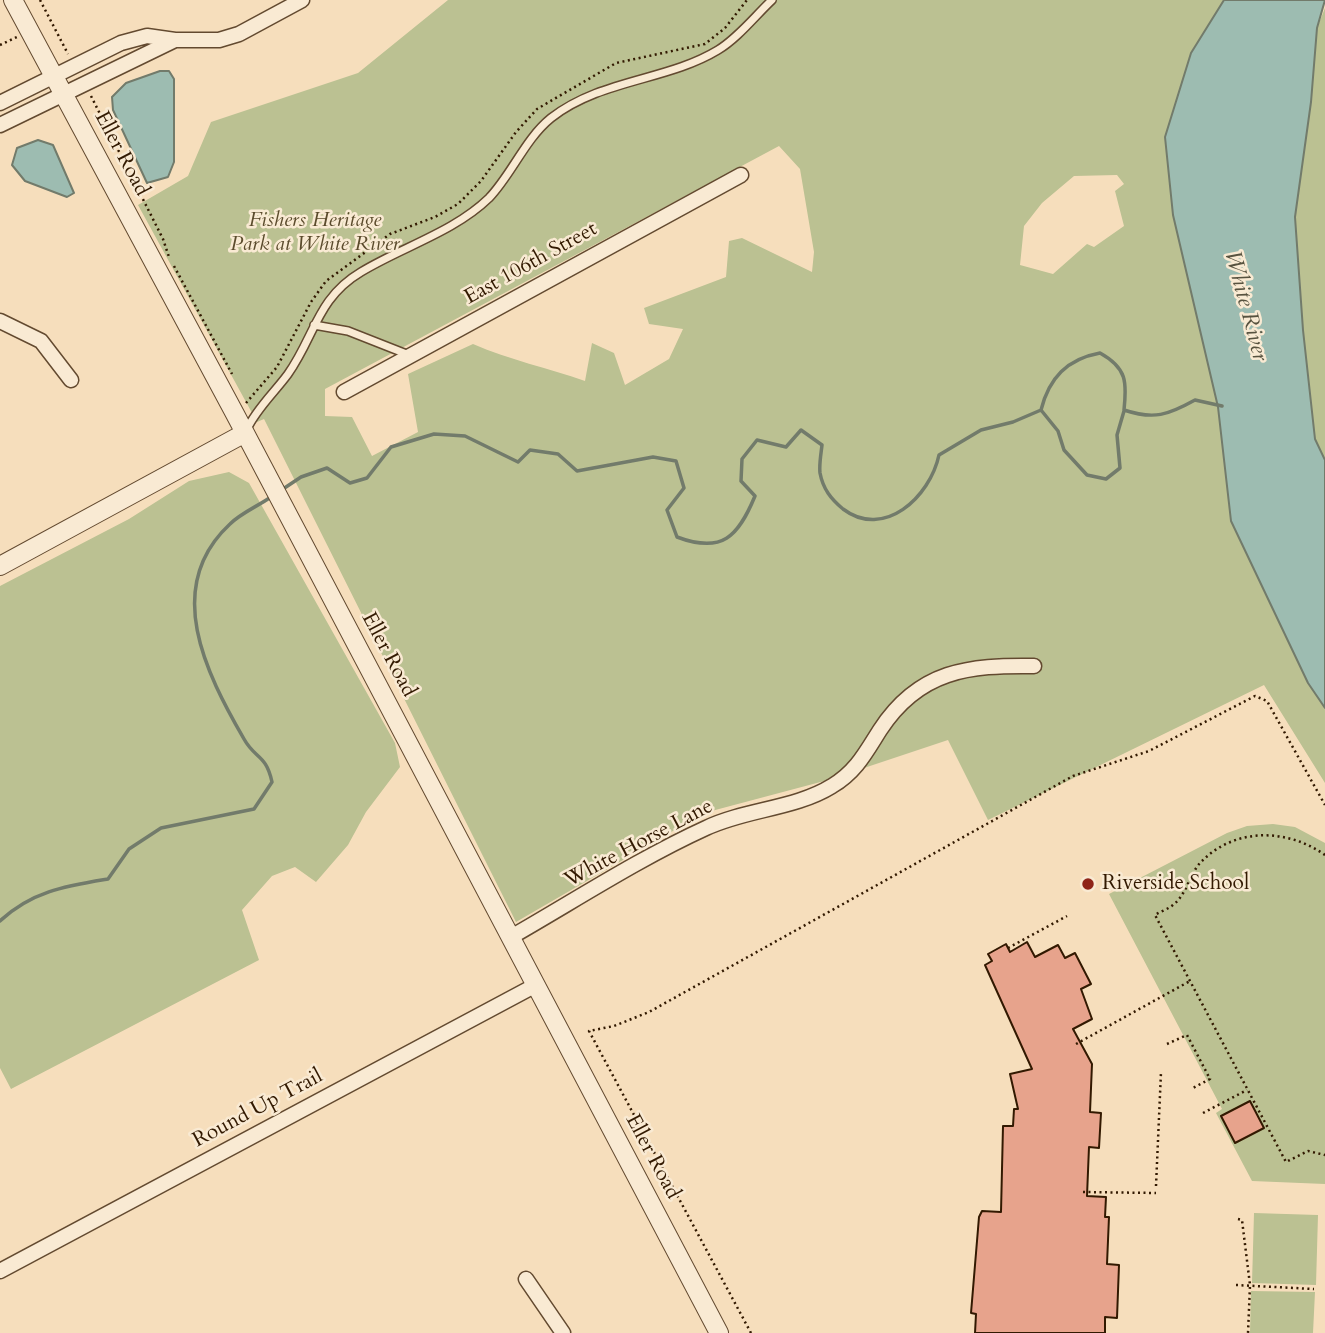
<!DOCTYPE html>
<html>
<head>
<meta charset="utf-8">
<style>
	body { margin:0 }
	canvas { display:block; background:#f6debc }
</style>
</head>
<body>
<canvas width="1325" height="1333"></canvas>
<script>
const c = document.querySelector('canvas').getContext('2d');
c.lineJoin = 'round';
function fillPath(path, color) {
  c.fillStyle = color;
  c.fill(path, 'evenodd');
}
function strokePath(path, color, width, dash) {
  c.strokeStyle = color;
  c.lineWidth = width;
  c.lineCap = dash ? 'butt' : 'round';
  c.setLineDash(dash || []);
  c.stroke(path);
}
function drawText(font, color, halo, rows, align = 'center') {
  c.font = font + ' Cardo,serif';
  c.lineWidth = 5;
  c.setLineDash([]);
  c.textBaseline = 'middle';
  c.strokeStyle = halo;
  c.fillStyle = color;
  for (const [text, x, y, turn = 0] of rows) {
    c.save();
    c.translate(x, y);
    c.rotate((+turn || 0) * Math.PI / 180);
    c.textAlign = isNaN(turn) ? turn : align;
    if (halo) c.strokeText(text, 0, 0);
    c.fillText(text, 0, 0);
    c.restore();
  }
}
const green = new Path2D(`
	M448,0H1224L1191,53L1218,407L1231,521L1308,683L1325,708V783L1264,685L988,820L948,740L828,780L704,813L516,922L264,419L257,422L138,205L188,176L211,122L358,73ZM779,146L800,169L814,252L812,272L742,238L729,241L726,277L644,308L649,324L683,329L669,359L625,385L614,353L592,343L585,381C548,368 510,360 473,344L408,374L418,432L372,456L352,417L325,416V389ZM1117,175L1124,184L1115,191L1124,226L1094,247L1087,244L1053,274L1020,265L1024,226L1042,203L1074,176Z
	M1325,8V460L1315,439L1303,330L1295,217L1311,102L1317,28Z
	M229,472L249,483L395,743L400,767L366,812L348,845L316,882L295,867L272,876L242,910L259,960L11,1089L0,1068V586L129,519L189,481Z
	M1273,824L1295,827L1325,843V1184L1252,1181L1216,1113L1222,1109L1109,894L1227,833L1247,826Z
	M1254,1213L1318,1215L1316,1285L1252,1283Z
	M1251,1291L1315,1292L1313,1333H1250Z`);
const water = new Path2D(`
	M1224,0H1325L1317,28L1311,102L1295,217L1303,330L1315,439L1325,460V708L1308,683L1231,521L1218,407L1173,215L1165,137L1191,53Z
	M160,71H169L174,79V162L168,177L147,183L113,110L112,97L126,83Z
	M38,140L53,145L74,193L67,197L25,181L12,165L17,148Z`);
const stream = new Path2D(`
	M1041,410L1058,431L1064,450L1087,475L1106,479L1120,468L1117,435L1124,411
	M280,491L301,477L327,468L350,483L367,478L391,447L434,434L465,436L518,462L530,450L558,454L577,471L653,457L676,461L684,488L667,510L677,537C722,554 738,537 755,496L741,481L742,459L757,440L786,447L801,430L822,445C821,454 819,464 820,473C823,489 831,499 843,509C884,540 930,497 939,455L981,430L1013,422L1041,410C1049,378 1067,359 1100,353C1127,368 1127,382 1124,410C1154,420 1168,415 1195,400L1222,406
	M0,921C32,891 66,886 108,879L129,849L161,828L254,809L272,782C266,754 255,759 244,739C206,673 162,587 230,524C241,513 258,506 271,497`);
const building = new Path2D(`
	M1027,942L1035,957L1058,945L1065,958L1075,953L1091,984L1081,989L1092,1019L1073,1029L1092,1064L1090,1112L1101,1113L1099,1148L1089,1147L1087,1196L1106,1197L1105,1217H1109L1107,1264L1119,1265L1117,1318L1105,1317V1333H975L976,1314L971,1313L979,1217L982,1211L1001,1212L1003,1126H1013L1014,1109H1018L1010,1074L1032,1069L985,965L992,961L988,954L1006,944L1010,952Z
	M1250,1101L1264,1128L1235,1143L1221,1116Z`);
const path = new Path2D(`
	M40,0L68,54
	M0,45L17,37
	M91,96L163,239L169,257
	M174,266L232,374
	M246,403L277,367L311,302L326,281L390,234L435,217L458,204L481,181L516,132L537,109L616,63L705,44L725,28L747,0
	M1325,855C1287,828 1234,827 1200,863C1190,874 1186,895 1174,904C1169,909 1161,911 1155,915L1286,1162L1308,1151L1325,1155
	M1008,948L1067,916
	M1076,1044L1190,981
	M1167,1044L1187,1035L1210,1079L1191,1089
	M1203,1113L1247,1090
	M1156,1186L1161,1072
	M1083,1192L1156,1193
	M1238,1219L1242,1220L1250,1285L1248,1333
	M1236,1285L1314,1289
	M751,1333L589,1031L614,1026L649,1012L1073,776L1149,751L1255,696L1267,701L1325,805`);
const service = new Path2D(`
	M314,325L348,331L409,355
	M247,429C257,408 274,393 288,374C315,336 317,298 361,272C402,247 454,232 489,198C512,174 525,139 551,118C601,79 667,81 718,50C738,38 755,16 772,0`);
const minor = new Path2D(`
	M0,103L121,43L147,36L175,40H219L239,34L302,0
	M0,125L175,40
	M0,321L41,341L71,380
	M344,392L741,175
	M511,937C574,901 640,858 706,828C746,809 795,809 832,786C856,772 866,752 880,730C919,670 969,665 1034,666
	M0,1271L536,985
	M526,1279L563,1333`);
const tertiary = new Path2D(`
	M13,0L235,414L719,1333
	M0,566L245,433`);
const markers = [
	[1088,884,7,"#8f2418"]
];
const streetNames = [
	["Eller Road",121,154,62],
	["East 106th Street",531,264,-29],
	["Eller Road",388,655,62],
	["White Horse Lane",639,844,-28],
	["Round Up Trail",258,1109,-28],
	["Eller Road",652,1157,62]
];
const parkNames = [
	["Fishers Heritage",315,221],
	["Park at White River",315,245]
];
const poiNames = [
	["Riverside School",1102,884]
];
const waterNames = [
	["White River",1245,306,75]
];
fillPath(green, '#bbc192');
fillPath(water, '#9dbcb1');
strokePath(water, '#727b6b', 2);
strokePath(stream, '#727b6b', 3.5);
fillPath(building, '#e7a38c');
strokePath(building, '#321901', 2);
strokePath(service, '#634a30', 10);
strokePath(minor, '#634a30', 17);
strokePath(tertiary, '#634a30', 20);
strokePath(path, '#321901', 2.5, [2, 3.5]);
strokePath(service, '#f9ead3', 7);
strokePath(minor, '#f9ead3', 14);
strokePath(tertiary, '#f9ead3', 18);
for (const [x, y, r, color] of markers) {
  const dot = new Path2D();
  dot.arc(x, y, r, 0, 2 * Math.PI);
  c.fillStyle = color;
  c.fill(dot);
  strokePath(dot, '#f9ead3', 2.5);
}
drawText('21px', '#321901', '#f9ead3', streetNames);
drawText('italic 21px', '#5b4b2c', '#f9ead3', parkNames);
drawText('21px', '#321901', '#f9ead3', poiNames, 'left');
drawText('italic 23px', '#57523f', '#f9ead3', waterNames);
</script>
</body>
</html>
